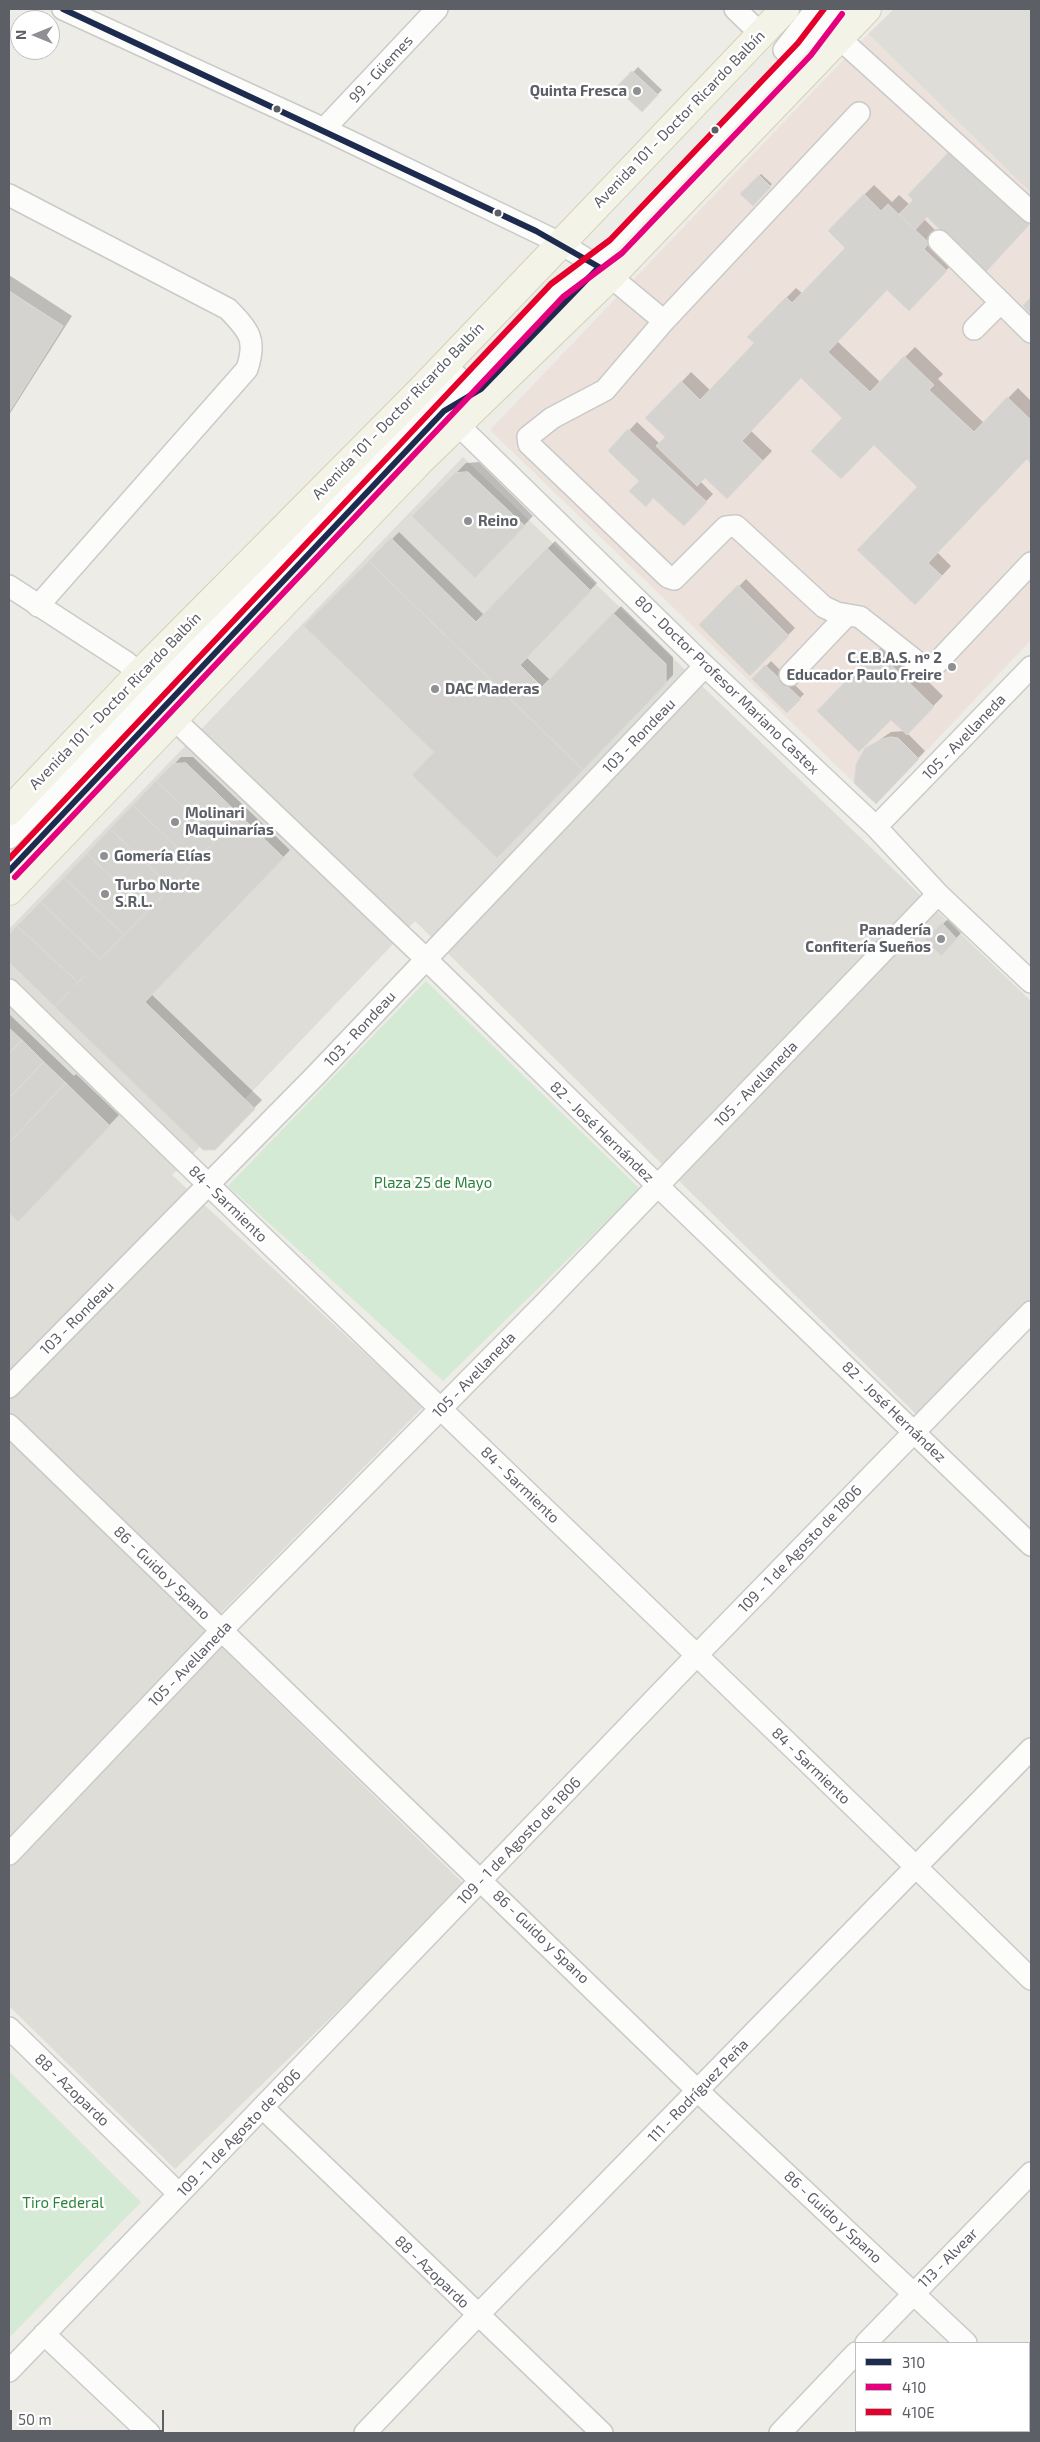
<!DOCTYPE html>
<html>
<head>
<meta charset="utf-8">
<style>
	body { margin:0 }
	#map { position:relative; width:1040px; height:2442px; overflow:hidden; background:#edece7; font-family:"Exo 2",sans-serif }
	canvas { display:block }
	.frame { position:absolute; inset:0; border:10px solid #5c5f66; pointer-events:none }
	.legend { position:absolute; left:855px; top:2342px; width:175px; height:90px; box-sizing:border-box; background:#fff; border:1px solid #bebfc2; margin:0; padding:6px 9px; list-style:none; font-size:15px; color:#5c5f66 }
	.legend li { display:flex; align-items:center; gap:10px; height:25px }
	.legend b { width:25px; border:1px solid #bebfc2 }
	.north { position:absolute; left:10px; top:10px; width:50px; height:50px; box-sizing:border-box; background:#fff; border:1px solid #bebfc2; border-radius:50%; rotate:270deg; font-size:14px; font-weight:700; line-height:20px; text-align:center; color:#5c5f66 }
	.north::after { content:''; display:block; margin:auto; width:18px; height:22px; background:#8f9093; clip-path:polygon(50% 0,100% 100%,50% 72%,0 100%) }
	.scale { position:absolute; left:10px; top:2410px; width:154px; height:22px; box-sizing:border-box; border:2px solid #5c5f66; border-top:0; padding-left:6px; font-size:15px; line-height:18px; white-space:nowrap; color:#5c5f66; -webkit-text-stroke:4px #fff; paint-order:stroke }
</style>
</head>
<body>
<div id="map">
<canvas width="1040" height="2442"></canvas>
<div class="frame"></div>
<ul class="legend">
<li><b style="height:6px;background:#1d2b4f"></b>310</li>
<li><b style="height:6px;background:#e5007d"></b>410</li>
<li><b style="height:6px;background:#e4002b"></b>410E</li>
</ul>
<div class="north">N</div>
<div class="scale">50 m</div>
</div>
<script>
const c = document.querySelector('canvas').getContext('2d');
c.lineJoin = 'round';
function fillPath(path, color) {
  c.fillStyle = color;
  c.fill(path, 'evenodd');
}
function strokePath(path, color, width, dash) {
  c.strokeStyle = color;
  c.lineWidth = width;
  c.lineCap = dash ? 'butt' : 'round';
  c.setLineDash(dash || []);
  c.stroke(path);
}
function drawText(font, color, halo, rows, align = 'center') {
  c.font = font + ' "Exo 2",sans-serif';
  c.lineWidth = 5;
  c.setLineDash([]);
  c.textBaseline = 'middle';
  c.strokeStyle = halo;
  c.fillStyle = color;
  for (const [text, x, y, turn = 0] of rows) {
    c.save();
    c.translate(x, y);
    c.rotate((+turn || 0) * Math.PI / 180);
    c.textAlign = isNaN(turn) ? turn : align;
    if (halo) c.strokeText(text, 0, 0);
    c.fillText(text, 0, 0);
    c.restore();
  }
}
const industrial = new Path2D(`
	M894,9H1031V193L868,34Z
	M463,457L1031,1001V1300L922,1420L415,921L245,1099L255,1109L215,1150L200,1147L172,1175L423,1407L204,1630L466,1886L175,2169L9,2006V929Z`);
const medical = new Path2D(`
	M868,34L1031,193V640L876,804L490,430Z`);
const green = new Path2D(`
	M426,981L640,1189L443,1381L228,1186Z
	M9,2071L141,2202L9,2338Z`);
const shadow = new Path2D(`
	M638,67L662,90L642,110L618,88Z
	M761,174L772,184L753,204L742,194Z
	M874,185L892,202L899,195L910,205L1031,222L995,261L927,216L924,219L938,233L955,261L919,299L887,288L837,341L880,382L915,347L943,374L938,379L984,423L1018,388L1031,401V462L1027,458L937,552L951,566L925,594L919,487L801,377L750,430L772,451L737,488L705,476L700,481L713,494L691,517L654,497L641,480L610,451L637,422L660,444L666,437L647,418L691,372L711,391L756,343L786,298L796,288L803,294L847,248L864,195Z
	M9,275L72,316L9,415Z
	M479,462L533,516L485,566L414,516L466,463Z
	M399,532L484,615L555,541L597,583L526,657L550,680L621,606L673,657V675L497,856L435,752L306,626Z
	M746,579L795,628L750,674L701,625Z
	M887,641L943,696L907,733L925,751L883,795L857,764L861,755L869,747L891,732L905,731L891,718L819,711Z
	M771,661L804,694L787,711L754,679Z
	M181,757H193L290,850L151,994L262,1100L214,1149H204L9,960V937Z
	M948,919L961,933L941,954L927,940Z
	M9,1014L74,1076L76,1074L119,1115L18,1220L9,1211V1144L24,1129L22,1127L9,1141Z`);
const building = new Path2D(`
	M632,71L658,95L642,112L616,88Z
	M950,151L1031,223L985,273L927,217L915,230L899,214L913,200L908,195Z
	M759,175L771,187L753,206L740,194Z
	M864,194L881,211L888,204L929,243L924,249L947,271L909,311L887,290L828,352L870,392L904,356L934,385L929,390L974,432L1007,397L1031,420V464L1027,459L928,563L942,576L915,605L857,550L917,487L874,445L841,479L811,451L842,418L801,378L742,441L763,461L727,499L705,478L697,486L656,446L665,437L645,418L681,381L700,400L754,343L747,337L786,297L792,303L845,248L828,231Z
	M9,291L63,326L9,412Z
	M1031,297V315L1023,306Z
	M628,429L707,502L684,526L653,498L646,507L629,491L639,481L608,451Z
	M468,472L525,526L475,578L412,516L455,473Z
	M391,538L476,622L547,548L591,591L520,665L542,687L613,613L666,664V684L583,770L369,561Z
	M369,561L583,770L497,858L412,775L434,752L304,626Z
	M738,585L789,636L750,676L699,625Z
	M876,650L934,707L907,735L891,720L859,752L817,711Z
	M765,665L801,699L787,713L752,679Z
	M891,737L898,738L919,759L876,804L854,783L856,764L865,748L882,739Z
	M186,763L284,858L145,1002L255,1109L215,1150H203L55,1007L217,839L156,781L173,764Z
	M156,781L217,839L193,863L133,805Z
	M133,805L193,863L171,887L110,829Z
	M110,829L171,887L147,911L87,854Z
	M87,854L147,911L124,935L64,878Z
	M64,878L124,935L100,959L41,902Z
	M41,902L100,959L78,982L17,926Z
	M942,923L957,939L941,956L925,940Z
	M17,926L78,982L55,1007L9,962V935Z
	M9,1028L22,1040L9,1054Z
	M22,1040L44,1062L9,1098V1054Z
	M44,1062L66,1083L9,1143V1098Z
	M66,1083L110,1126L18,1222L9,1213V1143Z`);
const minor = new Path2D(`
	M63,9L324,129L560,243L599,267L664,321
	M735,9L761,34
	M839,38L1031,212
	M784,50L816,9
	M859,113L664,321L605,390L552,418L528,437L529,444L668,577L674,579L726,527L736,526L824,607L837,613L860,617L922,666L933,667L1031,563
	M324,129L437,9
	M9,195L228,309C249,331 257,339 247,369L38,606
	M939,241L1031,332
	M974,329L1001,302
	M447,414L705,666L876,827L938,894L1031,982
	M9,586L126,662L139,674
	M790,675L847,615
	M173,718L426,959L658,1186L1031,1545
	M876,827L1031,667
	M9,838L457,376
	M9,871L557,290L616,247L805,49L835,9
	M9,990C347,1323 692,1647 1031,1979
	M9,1387L316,1075L705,666
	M9,1425L698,2091L966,2343
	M9,1854L222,1630L547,1301L938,894
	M9,2028L179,2194
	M263,2108L602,2433
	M44,2334L149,2433
	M866,2343L1031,2173
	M9,2371L697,1655L1031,1312
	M1029,2404L1031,2406
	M365,2433L477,2316L1031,1749
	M780,2433L856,2353`);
const major = new Path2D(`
	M9,811L139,674L419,392L785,9
	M9,891L420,461L611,276L867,9`);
const bus1 = new Path2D(`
	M9,871L444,411L481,389L599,267L536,231L63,9`);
const bus2 = new Path2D(`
	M15,877L563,297L622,253L811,55L842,14`);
const bus3 = new Path2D(`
	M9,859L551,284L610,240L798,43L824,9`);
const markers = [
	[637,91,5,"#8f9093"],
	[277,109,4.5,"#5c5f66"],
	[715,130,4.5,"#5c5f66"],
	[498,213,4.5,"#5c5f66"],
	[468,521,5,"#8f9093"],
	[952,667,5,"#8f9093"],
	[435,689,5,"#8f9093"],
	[175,822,5,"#8f9093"],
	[104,856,5,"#8f9093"],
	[105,894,5,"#8f9093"],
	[941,939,5,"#8f9093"]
];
const streetNames = [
	["99 - Güemes",381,69,-47],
	["Avenida 101 - Doctor Ricardo Balbín",679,119,-46],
	["Avenida 101 - Doctor Ricardo Balbín",398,411,-46],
	["80 - Doctor Profesor Mariano Castex",727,685,44],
	["Avenida 101 - Doctor Ricardo Balbín",115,701,-46],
	["103 - Rondeau",639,736,-46],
	["105 - Avellaneda",964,737,-46],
	["103 - Rondeau",360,1029,-47],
	["105 - Avellaneda",756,1084,-46],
	["82 - José Hernández",602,1132,44],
	["84 - Sarmiento",228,1204,44],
	["103 - Rondeau",77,1318,-45],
	["105 - Avellaneda",474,1375,-46],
	["82 - José Hernández",894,1412,44],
	["84 - Sarmiento",520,1485,44],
	["109 - 1 de Agosto de 1806",800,1549,-46],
	["86 - Guido y Spano",162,1573,44],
	["105 - Avellaneda",190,1664,-46],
	["84 - Sarmiento",811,1766,44],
	["109 - 1 de Agosto de 1806",519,1841,-46],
	["86 - Guido y Spano",541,1937,44],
	["88 - Azopardo",72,2090,44],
	["111 - Rodríguez Peña",698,2091,-46],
	["109 - 1 de Agosto de 1806",239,2133,-46],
	["86 - Guido y Spano",833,2217,43],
	["113 - Alvear",948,2258,-45],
	["88 - Azopardo",432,2272,44]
];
const poiNames = [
	["Quinta Fresca",627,91,"right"],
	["Reino",478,521],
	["C.E.B.A.S. nº 2",942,658,"right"],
	["Educador Paulo Freire",942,675,"right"],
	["DAC Maderas",445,689],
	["Molinari",185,813],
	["Maquinarías",185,830],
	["Gomería Elías",114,856],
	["Turbo Norte",115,885],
	["S.R.L.",115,902],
	["Panadería",931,930,"right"],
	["Confitería Sueños",931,947,"right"]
];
const parkNames = [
	["Plaza 25 de Mayo",433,1183],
	["Tiro Federal",63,2203]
];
fillPath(industrial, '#deddd8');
fillPath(medical, '#ede1dc');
fillPath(green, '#d4ead4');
fillPath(shadow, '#0003');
fillPath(building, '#d4d3d0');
strokePath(building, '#dcdbd6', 1);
strokePath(minor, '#cacac9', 24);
strokePath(major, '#d6d1b3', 30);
strokePath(minor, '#fcfcfb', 21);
strokePath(major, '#f3f3e8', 28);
strokePath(bus1, '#1d2b4f', 6);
strokePath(bus2, '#e5007d', 6);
strokePath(bus3, '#e4002b', 6);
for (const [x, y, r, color] of markers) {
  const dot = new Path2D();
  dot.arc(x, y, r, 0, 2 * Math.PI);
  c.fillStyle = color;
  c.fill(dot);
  strokePath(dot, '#fff', 2);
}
drawText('15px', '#5c5f66', '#fff', streetNames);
drawText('bold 15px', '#5c5f66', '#fff', poiNames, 'left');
drawText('15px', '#2e833c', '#fff', parkNames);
</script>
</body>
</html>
